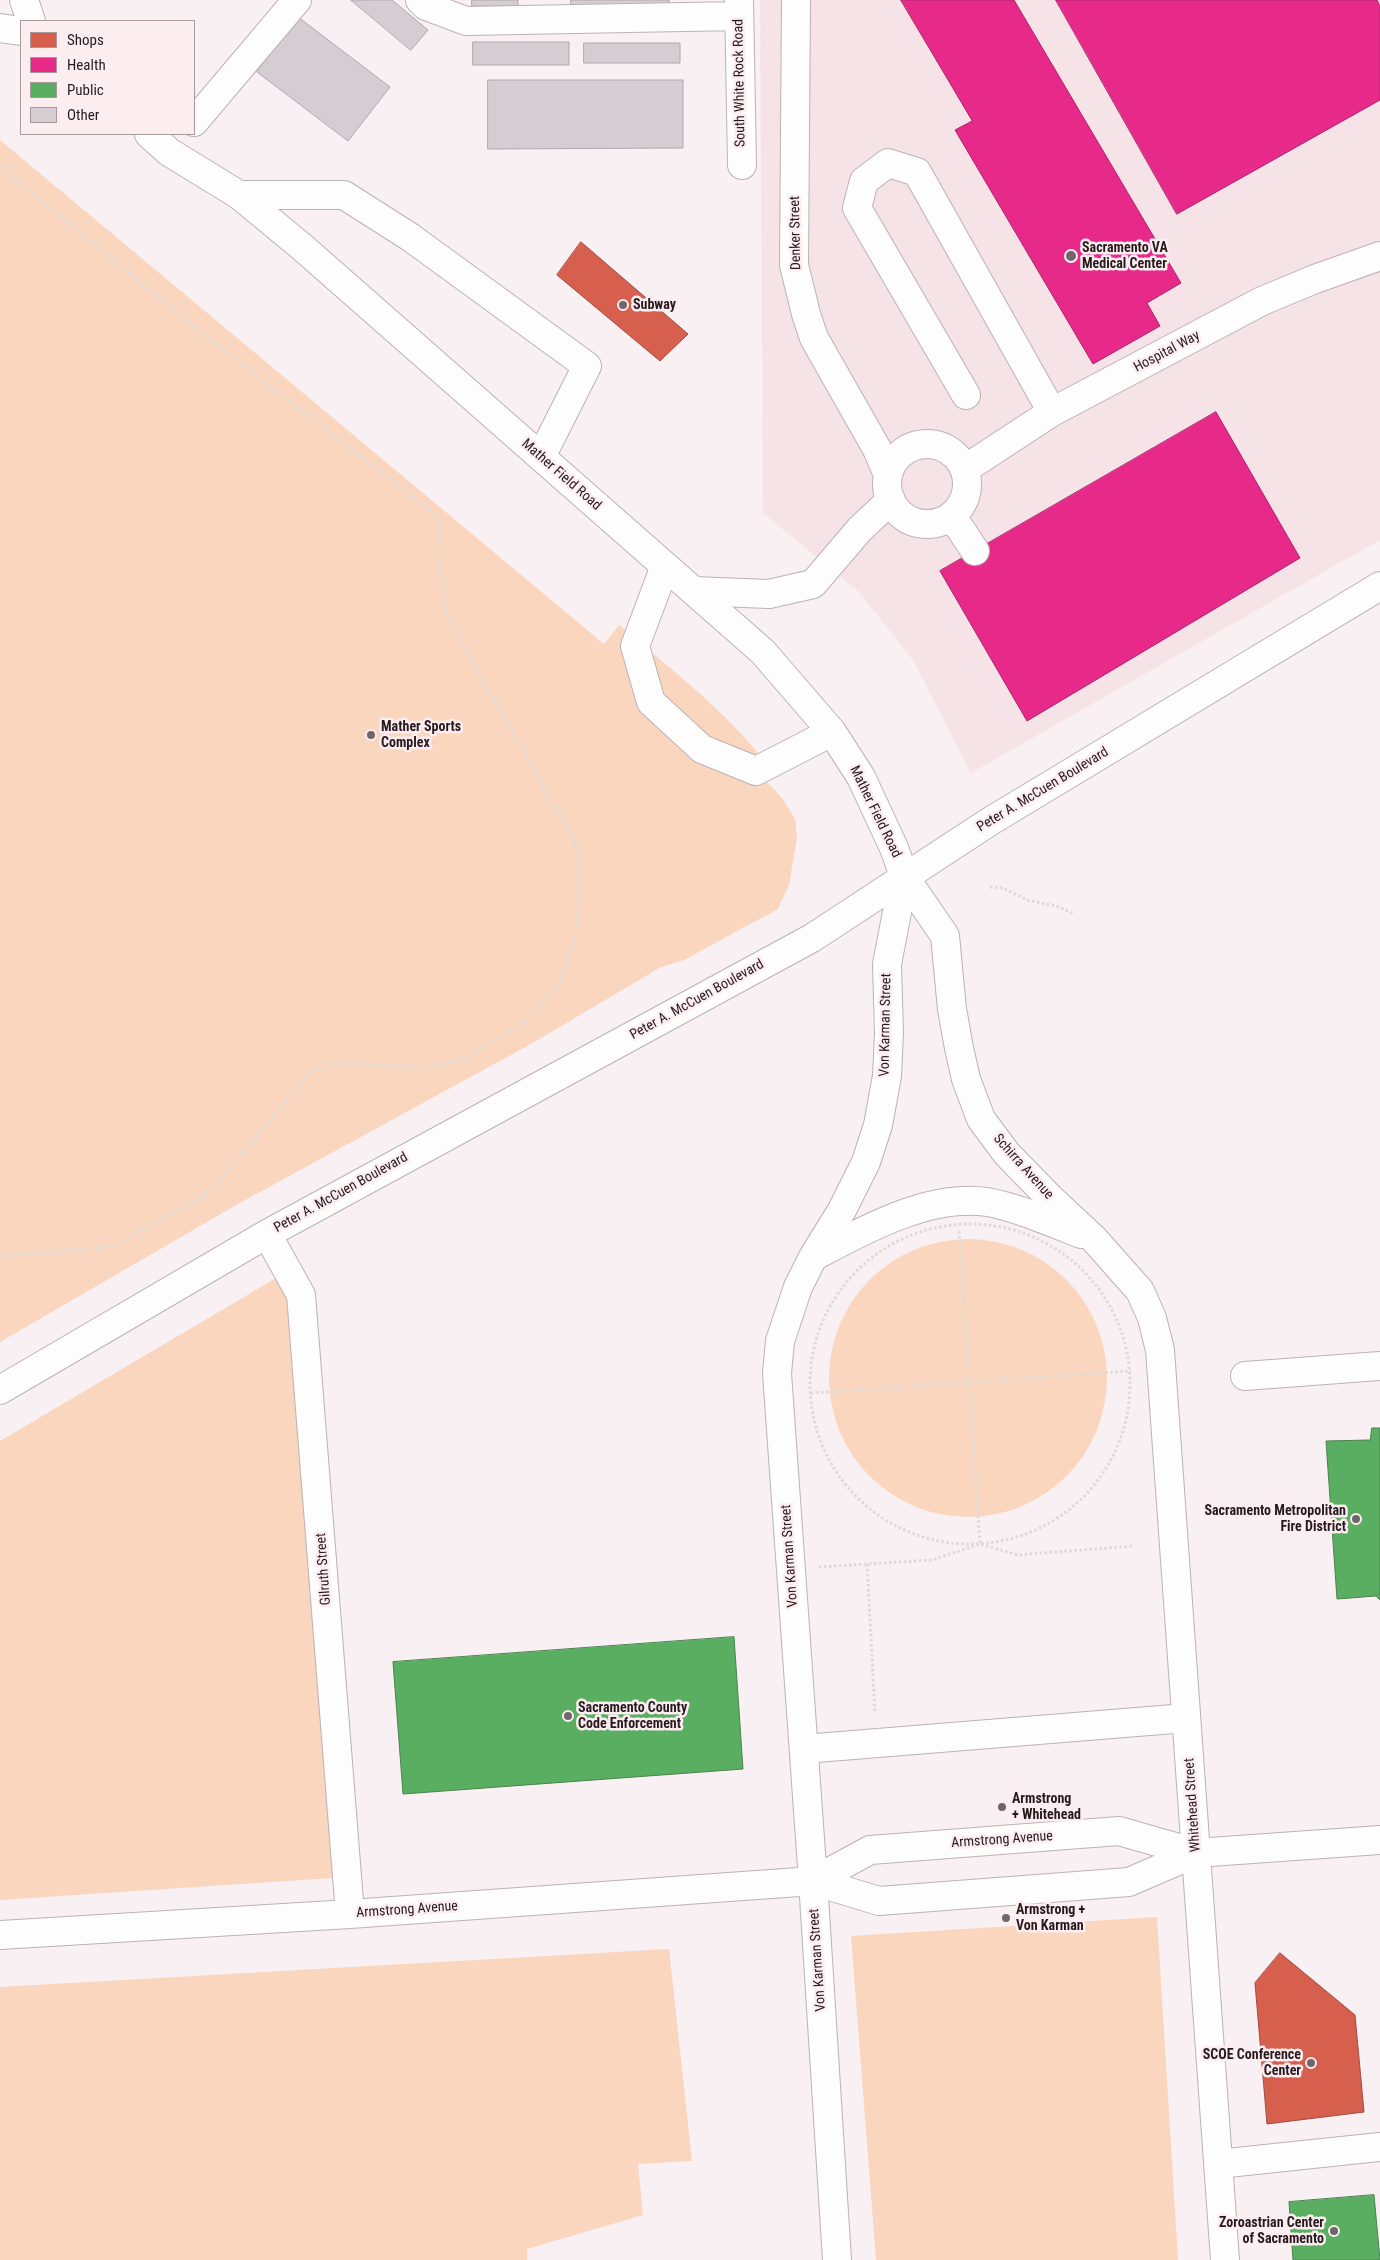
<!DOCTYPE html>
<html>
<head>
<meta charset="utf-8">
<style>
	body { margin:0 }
	#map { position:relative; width:1380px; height:2260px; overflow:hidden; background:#f8f0f2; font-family:"Roboto Condensed",sans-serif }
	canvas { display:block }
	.legend { position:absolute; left:20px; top:20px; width:175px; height:115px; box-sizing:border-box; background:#fcedf0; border:1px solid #a7999c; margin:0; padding:6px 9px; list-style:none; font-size:15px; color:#271a1e }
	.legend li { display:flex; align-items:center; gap:10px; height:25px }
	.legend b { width:25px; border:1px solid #a7999c }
</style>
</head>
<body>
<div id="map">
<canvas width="1380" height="2260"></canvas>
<ul class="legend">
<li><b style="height:14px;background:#d6604d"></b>Shops</li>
<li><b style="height:14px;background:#e7298a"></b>Health</li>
<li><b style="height:14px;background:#5aae61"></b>Public</li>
<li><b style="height:14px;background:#d6cdd2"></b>Other</li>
</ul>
</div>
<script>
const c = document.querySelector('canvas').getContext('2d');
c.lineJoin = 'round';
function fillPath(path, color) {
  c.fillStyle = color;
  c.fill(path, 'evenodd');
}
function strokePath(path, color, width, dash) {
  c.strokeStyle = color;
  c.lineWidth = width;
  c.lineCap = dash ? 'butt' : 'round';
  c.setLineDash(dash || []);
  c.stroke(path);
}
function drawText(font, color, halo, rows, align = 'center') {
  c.font = font + ' "Roboto Condensed",sans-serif';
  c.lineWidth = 5;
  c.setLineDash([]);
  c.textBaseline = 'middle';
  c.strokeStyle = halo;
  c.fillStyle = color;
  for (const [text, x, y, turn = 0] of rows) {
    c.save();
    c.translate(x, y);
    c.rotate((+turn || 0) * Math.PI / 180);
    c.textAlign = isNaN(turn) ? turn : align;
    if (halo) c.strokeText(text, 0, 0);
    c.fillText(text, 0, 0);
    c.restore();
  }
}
const built = new Path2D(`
	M760,0H1380V540L971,773L913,660L859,592L763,513Z`);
const green = new Path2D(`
	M0,140L604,644L619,625C674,672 735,717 776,777L765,780L782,798L795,819L797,838L789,885L778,909L684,960L661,967L531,1044L238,1204L0,1342Z
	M829 1378a139 139 0 1 1 278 0a139 139 0 1 1-278 0Z
	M288,1271L347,1877L0,1900V1441Z
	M1157,1917L1178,2260H876L851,1936Z
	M669,1949L692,2161L638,2164L643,2215L527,2249V2260H0V1987Z`);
const shops = new Path2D(`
	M581,242L688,334L660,361L557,275Z
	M1280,1953L1355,2015L1364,2112L1267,2124L1255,1983Z`);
const health = new Path2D(`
	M901,0H1014L1181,283L1147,303L1160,326L1093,364L955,130L972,121Z
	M1056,0H1377L1380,6V100L1177,214Z
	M1216,412L1300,558L1027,721L940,571Z`);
const public = new Path2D(`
	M1372,1428H1380V1600L1376,1596L1337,1599L1326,1441L1370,1440Z
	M734,1637L743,1769L403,1794L393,1662Z
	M1374,2195L1380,2260H1293L1289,2202Z`);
const building = new Path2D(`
	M351,0H392L428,30L411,50Z
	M472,0H518V6H472Z
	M571,0H669V6H571Z
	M298,17L390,87L348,141L257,72Z
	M473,42H569V65H473Z
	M584,43H680V63H584Z
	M488,80H683V148L488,149Z`);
const path = new Path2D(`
	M0,166L208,338L439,517L443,606L456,633L575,842L580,895L576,935L560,983L524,1023L463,1059L421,1069L337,1062L312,1070L211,1191L115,1246L0,1256
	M990,887L1003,888L1027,900L1056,906L1075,914
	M810 1384a160 160 0 1 1 320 0a160 160 0 1 1-320 0Z
	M959,1231L980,1544
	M811,1393L1131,1371
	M867,1564L875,1713
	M819,1567L932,1560L980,1544L1018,1555L1132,1546`);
const minor = new Path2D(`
	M420,0L426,6L466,21L739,16
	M739,0L742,165
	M796,0L794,265L806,314L814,338L877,449L888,475
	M194,122L297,0
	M239,195H344L410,237L587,366L541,457
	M966,395L857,208L864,181L888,163L917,172L1052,412
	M887 484a40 40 0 1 1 80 0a40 40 0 1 1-80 0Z
	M965,469L1052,412L1262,301L1315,279L1380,256
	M952,516L975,551
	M665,566L635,646L651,702L702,749L756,771L832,732
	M694,591L769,594L813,584L860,529L891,500
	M904,876L945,936L952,1009L959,1048L966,1079L981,1119L1007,1154L1051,1199L1094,1239L1140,1291L1152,1318L1160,1350L1225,2260
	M267,1234L301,1295L350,1914
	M813,1257C862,1231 929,1193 987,1202C1016,1207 1053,1223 1081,1234
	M1245,1376L1380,1366
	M0,1390L267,1234L812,938L989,822L1380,586
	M804,1749L1186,1718
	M813,1881L870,1850L1119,1831L1196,1853
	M0,1935L350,1914L813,1881L879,1901L1129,1882L1196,1853L1380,1840
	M1218,2164L1380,2147
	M837,2260L813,1881L777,1373L780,1341L798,1287L813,1257L842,1210L866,1162L878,1125L887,1076L889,1033L887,964L904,876`);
const major = new Path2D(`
	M24,0L31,21
	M0,28L21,31
	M149,134L169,152L239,195L302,247L763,652L832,732L861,777L894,848L904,876`);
const markers = [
	[1071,256,6,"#706568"],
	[623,305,5,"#706568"],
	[371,735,5,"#706568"],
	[1356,1519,5,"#706568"],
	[568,1716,5,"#706568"],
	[1002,1807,5,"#706568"],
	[1006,1918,5,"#706568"],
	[1311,2063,5,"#706568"],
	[1334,2231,5,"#706568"]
];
const streetNames = [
	["South White Rock Road",740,83,-91],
	["Denker Street",796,233,-91],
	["Hospital Way",1167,352,-28],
	["Mather Field Road",561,475,41],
	["Peter A. McCuen Boulevard",1043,790,-31],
	["Mather Field Road",875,812,64],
	["Peter A. McCuen Boulevard",697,1000,-29],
	["Von Karman Street",886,1025,-89],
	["Schirra Avenue",1023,1167,48],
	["Peter A. McCuen Boulevard",341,1193,-29],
	["Von Karman Street",790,1556,-94],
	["Gilruth Street",324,1569,-94],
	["Whitehead Street",1193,1805,-94],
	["Armstrong Avenue",1002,1840,-4],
	["Armstrong Avenue",407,1910,-4],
	["Von Karman Street",818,1960,-94]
];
const poiNames = [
	["Sacramento VA",1082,248],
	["Medical Center",1082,264],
	["Subway",633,305],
	["Mather Sports",381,727],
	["Complex",381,743],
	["Sacramento Metropolitan",1346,1511,"right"],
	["Fire District",1346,1527,"right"],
	["Sacramento County",578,1708],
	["Code Enforcement",578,1724],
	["Armstrong",1012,1799],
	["+ Whitehead",1012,1815],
	["Armstrong +",1016,1910],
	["Von Karman",1016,1926],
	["SCOE Conference",1301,2055,"right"],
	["Center",1301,2071,"right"],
	["Zoroastrian Center",1324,2223,"right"],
	["of Sacramento",1324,2239,"right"]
];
fillPath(built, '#f6e3e8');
fillPath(green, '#fad6be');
fillPath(shops, '#d6604d');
strokePath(shops, '#a24b3f', 1);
fillPath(health, '#e7298a');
strokePath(health, '#ad246a', 1);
fillPath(public, '#5aae61');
strokePath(public, '#4b824d', 1);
fillPath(building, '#d6cdd2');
strokePath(building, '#b0a8ad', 1);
strokePath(minor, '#bcb2b5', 30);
strokePath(major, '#bcb2b5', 30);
strokePath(path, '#dddada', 3, [2.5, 2.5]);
strokePath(minor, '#fefdfd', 28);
strokePath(major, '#fefdfd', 28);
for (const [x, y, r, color] of markers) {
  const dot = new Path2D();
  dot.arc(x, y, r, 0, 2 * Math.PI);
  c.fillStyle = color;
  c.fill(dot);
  strokePath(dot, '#fcedf0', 2);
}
drawText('14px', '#271a1e', '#fcedf0', streetNames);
drawText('bold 14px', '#271a1e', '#fcedf0', poiNames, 'left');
</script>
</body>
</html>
